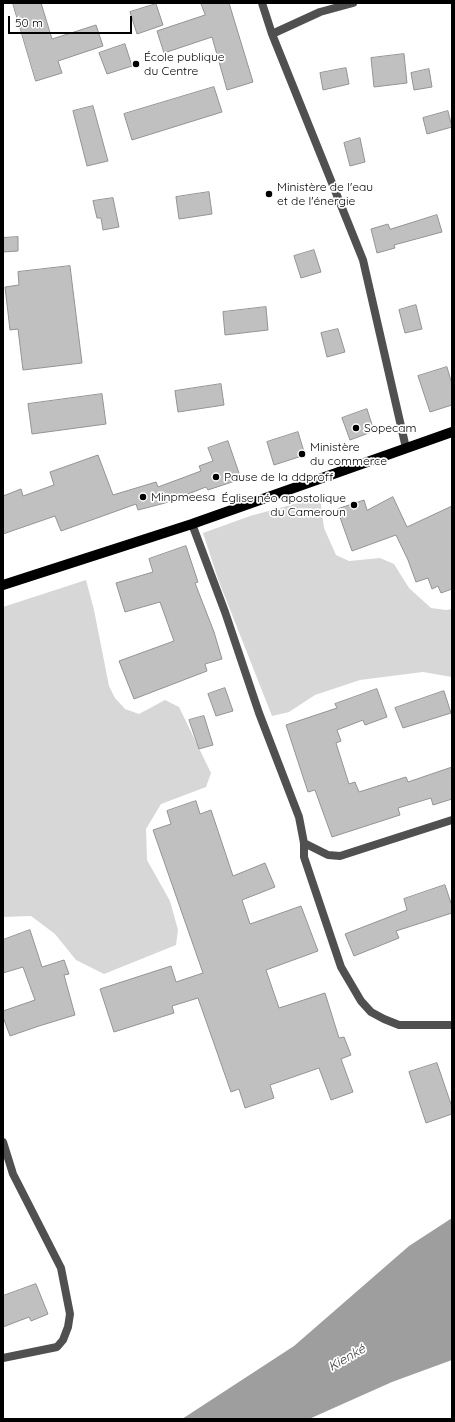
<!DOCTYPE html>
<html>
<head>
<meta charset="utf-8">
<style>
	body { margin:0 }
	#map { position:relative; width:455px; height:1422px; overflow:hidden; background:#fff; font-family:Quicksand,sans-serif }
	canvas { display:block }
	.frame { position:absolute; inset:0; border:4px solid #000; pointer-events:none }
	.scale { position:absolute; left:8px; top:16px; width:124px; height:18px; box-sizing:border-box; border:2px solid #000; border-top:0; padding-left:5px; font-size:12px; line-height:14px; white-space:nowrap; color:#000; -webkit-text-stroke:3px #fff; paint-order:stroke }
</style>
</head>
<body>
<div id="map">
<canvas width="455" height="1422"></canvas>
<div class="frame"></div>
<div class="scale">50 m</div>
</div>
<script>
const c = document.querySelector('canvas').getContext('2d');
c.lineJoin = 'round';
function fillPath(path, color) {
  c.fillStyle = color;
  c.fill(path, 'evenodd');
}
function strokePath(path, color, width, dash) {
  c.strokeStyle = color;
  c.lineWidth = width;
  c.lineCap = dash ? 'butt' : 'round';
  c.setLineDash(dash || []);
  c.stroke(path);
}
function drawText(font, color, halo, rows, align = 'center') {
  c.font = font + ' Quicksand,sans-serif';
  c.lineWidth = 3.5;
  c.setLineDash([]);
  c.textBaseline = 'middle';
  c.strokeStyle = halo;
  c.fillStyle = color;
  for (const [text, x, y, turn = 0] of rows) {
    c.save();
    c.translate(x, y);
    c.rotate((+turn || 0) * Math.PI / 180);
    c.textAlign = isNaN(turn) ? turn : align;
    if (halo) c.strokeText(text, 0, 0);
    c.fillText(text, 0, 0);
    c.restore();
  }
}
const green = new Path2D(`
	M320,497L324,528L336,555L349,561L380,558L394,564L409,588L431,608L446,610L452,609V677L423,672L360,680L315,695L289,712L272,716L218,579L203,533L250,516Z
	M86,580L94,610L109,686L115,698L125,709L139,714L165,700L179,707L211,773L206,787L161,804L146,829L147,860L170,901L178,930L176,945L104,974L76,960L55,934L31,916L3,917V607Z`);
const water = new Path2D(`
	M452,1218V1360L392,1382L309,1419H182L294,1346L409,1246Z`);
const building = new Path2D(`
	M13,3H41L52,39L96,25L103,46L58,61L62,73L36,81Z
	M201,3H229L253,82L227,90L212,37L164,53L157,31L205,15Z
	M156,4L163,25L137,34L130,12Z
	M125,44L132,66L107,74L99,53Z
	M404,54L407,83L374,87L371,58Z
	M346,68L349,84L323,90L320,73Z
	M429,69L432,87L414,90L411,73Z
	M214,87L222,112L132,140L124,114Z
	M93,106L108,161L87,166L73,111Z
	M448,111L452,127L427,134L423,118Z
	M360,138L365,162L350,166L344,143Z
	M209,192L212,214L179,219L176,197Z
	M113,198L119,227L103,230L101,218H97L93,201Z
	M437,215L442,232L394,245L395,248L377,253L371,229L388,224L390,229Z
	M18,237V251L3,252V238Z
	M314,250L321,272L301,278L294,256Z
	M70,266L82,363L23,370L18,329L10,330L5,287L19,285L18,272Z
	M416,305L422,329L405,333L399,310Z
	M266,307L268,330L225,335L223,312Z
	M338,329L345,352L327,357L321,333Z
	M447,367L452,384V405L430,412L418,376Z
	M221,384L224,405L178,412L175,391Z
	M102,394L106,424L32,434L28,404Z
	M367,409L374,431L350,440L342,418Z
	M298,432L305,455L274,465L267,442Z
	M228,441L241,479L208,490L206,487L165,503L138,510L136,504L61,531L55,516L3,534V496L21,489L23,496L54,485L50,472L98,455L113,495L156,482L158,487L201,471L199,466L213,461L208,448Z
	M393,497L407,527L452,506V589L441,593L438,586L432,589L428,578L416,582L408,560L396,535L352,551L337,509L364,500L367,510Z
	M186,546L198,582L195,583L214,632L222,659L205,664L207,671L134,699L119,661L174,641L160,602L125,612L116,583L153,572L149,559Z
	M225,688L233,711L216,716L208,694Z
	M377,689L387,717L365,725L363,720L337,730L341,741L336,743L349,784L355,782L359,792L406,777L408,782L452,767V799L433,805L431,798L398,808L400,815L332,837L315,790L308,792L286,725L337,708L335,704Z
	M444,691L451,713L403,728L395,708Z
	M204,716L213,745L199,749L189,720Z
	M196,801L200,814L211,810L233,876L265,863L275,887L242,900L250,924L301,906L318,951L266,970L279,1008L325,993L339,1038L344,1037L351,1055L341,1059L353,1092L331,1100L319,1068L270,1085L274,1098L245,1108L239,1089L231,1092L198,998L172,1006L174,1013L114,1032L100,989L171,966L176,982L203,973L153,830L171,824L167,811Z
	M445,885L452,906V913L396,931L399,938L354,956L345,934L407,910L404,899Z
	M30,930L42,967L64,960L69,974L64,975L75,1015L39,1026L10,1036L3,1017V1011L35,1000L23,967L3,973V940Z
	M437,1063L452,1107V1114L426,1123L409,1072Z
	M36,1284L48,1314L31,1321L29,1317L3,1327V1296Z`);
const minor = new Path2D(`
	M262,3L272,34L363,260L406,448
	M272,34L320,12L353,3
	M192,524L225,612L259,713L299,817L304,843V857L341,967L361,1001L371,1012L384,1019L399,1025H452
	M304,843L328,855L340,856L452,820
	M3,1142L13,1174L61,1268L70,1314L68,1327L63,1340L57,1347L3,1358`);
const primary = new Path2D(`
	M3,585L192,524L452,432`);
const markers = [
	[136,64,4,"#000"],
	[269,194,4,"#000"],
	[356,428,4,"#000"],
	[302,454,4,"#000"],
	[216,477,4,"#000"],
	[143,497,4,"#000"],
	[354,505,4,"#000"]
];
const poiNames = [
	["École publique",144,57],
	["du Centre",144,71],
	["Ministère de l'eau",277,187],
	["et de l'énergie",277,201],
	["Sopecam",364,428],
	["Ministère",310,447],
	["du commerce",310,461],
	["Pause de la ddproff",224,477],
	["Minpmeesa",151,497],
	["Église néo apostolique",346,498,"right"],
	["du Cameroun",346,512,"right"]
];
const waterNames = [
	["Kienké",347,1358,-30]
];
fillPath(green, '#d7d7d7');
fillPath(water, '#9e9e9e');
fillPath(building, '#c0c0c0');
strokePath(building, '#949494', 1);
strokePath(minor, '#505050', 8);
strokePath(primary, '#000', 10);
for (const [x, y, r, color] of markers) {
  const dot = new Path2D();
  dot.arc(x, y, r, 0, 2 * Math.PI);
  c.fillStyle = color;
  c.fill(dot);
  strokePath(dot, '#fff', 1.5);
}
drawText('12px', '#000', '#fff', poiNames, 'left');
drawText('italic 13px', '#3f3f3f', '#fff', waterNames);
</script>
</body>
</html>
